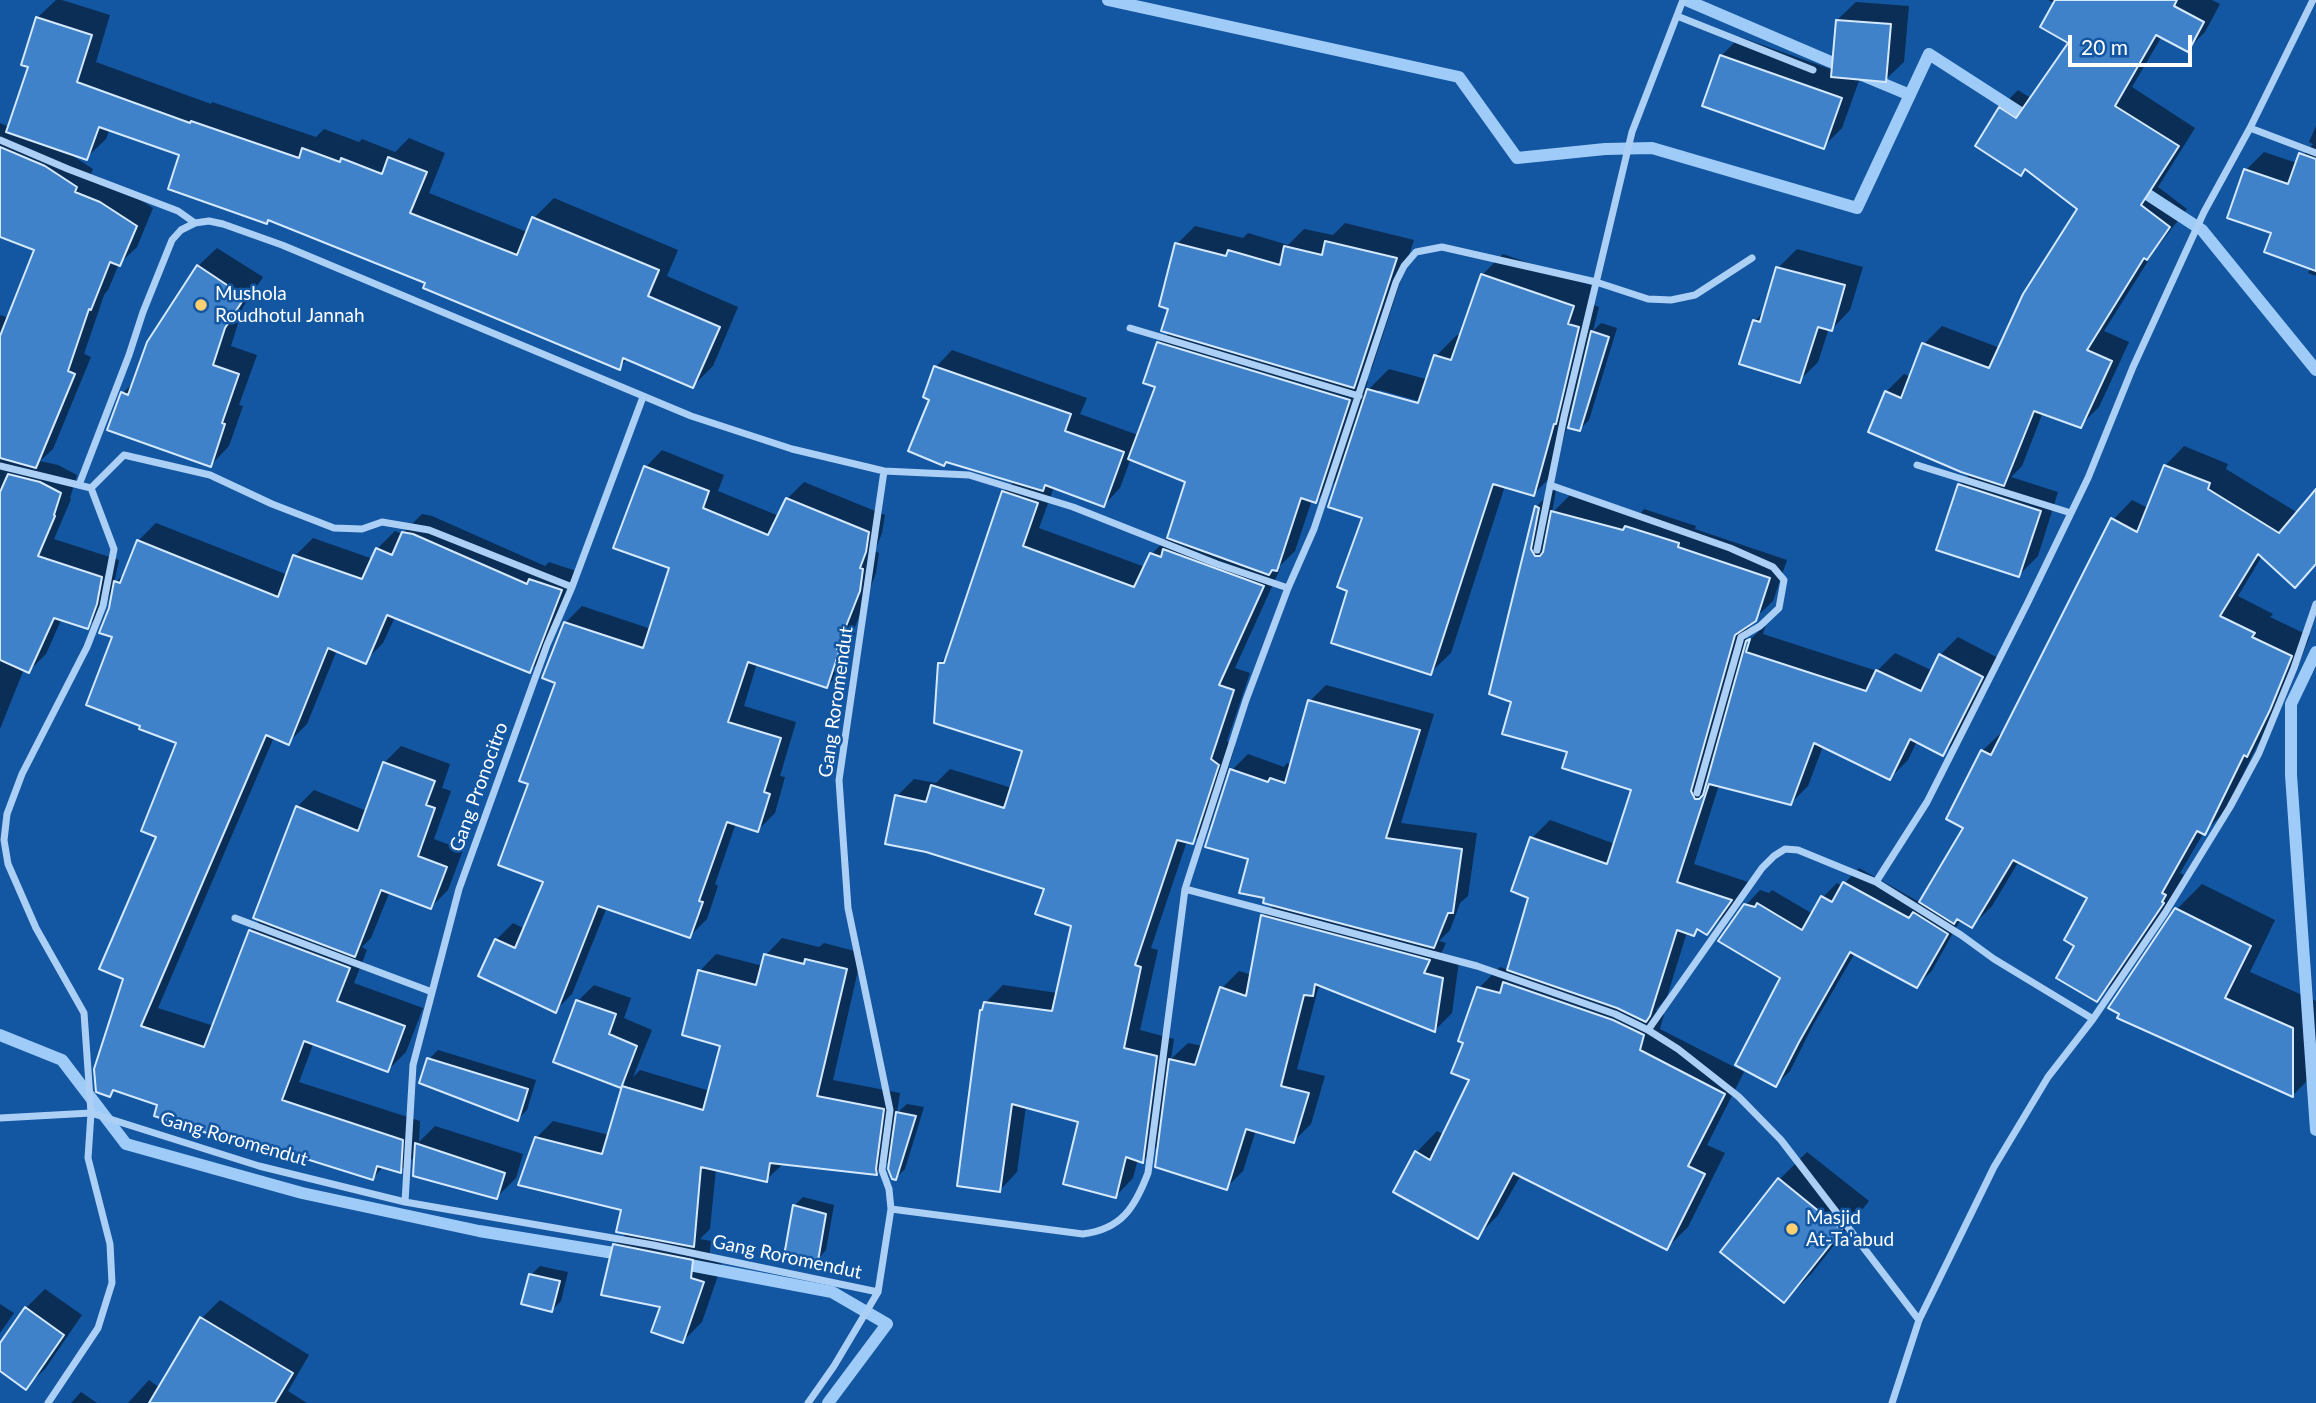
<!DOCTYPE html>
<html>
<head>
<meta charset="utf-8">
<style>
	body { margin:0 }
	#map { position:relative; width:2316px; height:1403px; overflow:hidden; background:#1356a1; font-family:Lato,sans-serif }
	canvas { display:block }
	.scale { position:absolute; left:2068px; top:35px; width:124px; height:32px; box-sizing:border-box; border:4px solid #fff; border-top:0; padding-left:9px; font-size:21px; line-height:24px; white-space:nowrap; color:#fff; -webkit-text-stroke:5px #1356a1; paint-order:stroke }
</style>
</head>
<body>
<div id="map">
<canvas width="2316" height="1403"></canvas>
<div class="scale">20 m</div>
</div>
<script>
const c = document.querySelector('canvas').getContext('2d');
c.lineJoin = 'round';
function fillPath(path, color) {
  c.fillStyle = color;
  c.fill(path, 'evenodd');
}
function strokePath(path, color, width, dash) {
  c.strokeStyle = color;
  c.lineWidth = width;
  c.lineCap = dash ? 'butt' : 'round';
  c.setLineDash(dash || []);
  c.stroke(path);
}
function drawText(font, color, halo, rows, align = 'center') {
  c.font = font + ' Lato,sans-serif';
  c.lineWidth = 5;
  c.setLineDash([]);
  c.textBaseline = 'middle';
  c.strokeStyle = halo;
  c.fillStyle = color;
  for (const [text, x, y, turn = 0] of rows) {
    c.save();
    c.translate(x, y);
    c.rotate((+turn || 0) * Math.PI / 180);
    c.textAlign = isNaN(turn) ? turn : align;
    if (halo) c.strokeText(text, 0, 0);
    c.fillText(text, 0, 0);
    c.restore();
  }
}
const shadow = new Path2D(`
	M56,0H62L110,15L96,62L211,104L212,102L316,137L324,129L359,142L362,139L395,152L409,138L445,153L429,193L527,232L534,218L554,198L678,250L667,276L738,307L713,366L693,386L628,358L619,368L427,282L270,219L266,222L182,154L110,128L106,139L86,158L70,154L93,169L91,174L118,185L153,208L137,247L119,264L108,290L104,295L84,354L91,357L53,449L40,461L58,465L77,475L70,498L71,499L54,539L119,560L114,584L126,572L138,541L156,523L288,575L295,556L313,538L373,559L377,549L395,531L402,534L422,514L432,516L545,566L549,562L579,572L548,653L530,671L395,617L383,643L365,661L337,650L307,724L288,743L274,737L158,1008L214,1026L250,931L261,919L297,807L314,790L367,811L384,763L401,746L450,764L442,788L451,791L434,839L463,850L448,890L431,907L390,891L371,938L362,947L367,950L354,983L423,1008L406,1052L388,1070L314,1042L299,1082L420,1121L419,1142L435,1126L523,1154L516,1178L497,1197L416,1155L400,1171L384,1166L373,1178L270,1146L266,1150L159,1103L116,1089L110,1095L126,978L178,742L114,636L110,608L114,589H112L104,610L87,627L62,618L46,654L29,671L24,669L0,729V315L9,318L36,249L0,235V123L9,127L31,66L37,18Z
	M2048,0H2212L2220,4L2205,32L2187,50L2162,36L2132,87L2195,128L2158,187L2187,209L2155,250L2104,331L2129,342L2099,407L2080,426L2043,412L2022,466L2011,477L2058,492L2038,556L2019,575L1959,485L1971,473L1886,392L1904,374L1911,377L1924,344L1942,326L2000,348L2080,208L2026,168L2020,174L2000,108L2018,90L2032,99L2072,39L2056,4Z
	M1856,2L1909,6L1904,62L1885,80L1860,78L1842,128L1823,147L1721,56L1740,37L1833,70L1837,20Z
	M2316,126V276L2308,273L2311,267L2273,232L2246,170L2264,152L2297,163L2313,144L2309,142Z
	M1345,223L1414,240L1372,368L1361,379L1368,381L1364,394L1389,369L1426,379L1436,356L1457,335L1461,336L1482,275L1503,254L1594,286L1588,303L1599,307L1593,331L1601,323L1617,328L1589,420L1580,429L1567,426L1554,473L1534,494L1505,486L1451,653L1430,673L1350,590L1364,517L1339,478L1316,501L1312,500L1295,551L1278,568L1280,569L1235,668L1250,673L1227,741L1235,747L1210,825L1193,842L1187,841L1151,948L1158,950L1140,1030L1174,1039L1171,1059L1188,1043L1203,1046L1222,988L1239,971L1252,975L1263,916L1275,904L1250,857L1232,770L1248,754L1284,767L1287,763L1292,765L1310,701L1326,685L1434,714L1401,823L1477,833L1468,896L1460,903L1450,930L1439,941L1446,943L1440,956L1459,961L1452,1013L1435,1030L1322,985L1318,989L1297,1069L1325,1076L1311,1124L1294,1141L1256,1130L1243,1171L1226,1188L1160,1144L1143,1161L1138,1159L1133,1178L1116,1196L1080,1121L1026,1106L1017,1172L1000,1190L985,1003L1003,985L1058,993L1073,925L1046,888L897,796L914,779L936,783L950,769L1012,788L1024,750L940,663L948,655L1003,492L1015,481L947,461L944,464L932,398L936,367L952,350L1087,398L1080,414L1138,435L1157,386L1158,343L1170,332L1177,244L1195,226L1243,238L1248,233L1288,245L1304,229L1333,235ZM1379,390L1426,403V407L1379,394ZM1131,458L1188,481L1170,535L1152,554L1145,567L1039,528L1054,487L1104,505L1120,488Z
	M217,248L263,277L243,307L231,346L257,355L239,405L243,406L229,446L211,465L123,393L135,381L198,266Z
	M1797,249L1863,267L1850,310L1832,329L1829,328L1818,362L1799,381L1755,321L1765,310L1778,268Z
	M2184,446L2228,464L2226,469L2298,513L2316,494V564L2262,556L2238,596L2273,614L2270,617L2310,636L2289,689L2266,735L2258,744L2224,813L2204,832L2180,873L2184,875L2180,882L2182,883L2116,980L2097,1000L2077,945L2089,897L2019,861L1992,906L1972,926L1961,919L1931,972L1916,986L1855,953L1813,1025L1790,1071L1776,1085L1782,978L1746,905L1760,890L1769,893L1772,890L1813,914L1823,897L1837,883L1842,886L1859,868L1921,903L1966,827L1982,751L2002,732L2004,733L2113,520L2132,500L2148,508L2165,466Z
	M662,450L724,475L718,491L779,516L787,499L804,482L885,515L882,533L875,551L879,553L876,573L853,632L855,633L844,669L827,686L757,663L744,706L796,722L780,776L785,777L775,813L758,830L736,823L715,884L718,886L707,919L690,936L607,907L572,994L556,1010L496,940L513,923L525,929L545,881L531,783L557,682L565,623L582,606L651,629L671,567L646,467Z
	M1554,489L1556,490L1552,513L1571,494L1641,513L1644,509L1696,526L1695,529L1787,560L1773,601L1750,623L1744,646L1766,624L1763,634L1877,671L1895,653L1933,671L1940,655L1958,637L2000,659L1961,736L1943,754L1917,741L1908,760L1890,778L1823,746L1808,786L1790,804L1719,785L1694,864L1748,882L1725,915L1707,933L1699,928L1694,934L1687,932L1667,997L1656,1010L1664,1014L1660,1029L1744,1072L1707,1145L1725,1153L1688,1227L1667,1248L1521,1175L1498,1215L1478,1236L1417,1152L1437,1131L1444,1135L1472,1079L1465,1042L1479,988L1500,967L1508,970L1530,896L1532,838L1550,820L1615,844L1633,789L1570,751L1514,701L1491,693L1536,507Z
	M2202,884L2275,920L2250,972L2316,1001V1072L2293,1095L2119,1017L2177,909Z
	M782,938L819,947L824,943L862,953L833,1080L900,1093L897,1113L907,1104L924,1107L905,1169L896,1178L891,1159L877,1173L784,1163L766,1180L716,1169L710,1229L700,1239L711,1241L709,1259L722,1264L702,1322L683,1341L662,1306L614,1245L627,1233L623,1209L536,1138L553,1121L609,1135L625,1081L620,1086L578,1001L594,985L631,998L624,1018L652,1030L633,1077L640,1070L710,1091L722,1045L700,971L716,954L763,966L766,955Z
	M438,1050L536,1080L527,1110L518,1119L429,1059Z
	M1807,1152L1869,1201L1812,1273L1784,1301L1722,1252L1780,1179Z
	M803,1197L834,1205L826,1250L817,1260L794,1206Z
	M540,1266L568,1272L561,1301L552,1310L531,1275Z
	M45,1289L82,1315L45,1369L26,1387L0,1369V1346L26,1308Z
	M220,1300L309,1355L288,1391L307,1403H128L149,1380L160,1388L202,1318Z
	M0,1304L14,1313L0,1333Z
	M81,1392L97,1403H71Z`);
const stream = new Path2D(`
	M1108,0L1459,77L1517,158L1605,149L1652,148L1857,208L1929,54L2033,121
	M1686,0L1845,68
	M1862,75L1910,95
	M2133,185L2202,230L2316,370
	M2316,652L2291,704V775L2316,1130
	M0,1035L62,1060L126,1144L302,1193L479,1231L626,1255
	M679,1263L832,1292L887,1324L828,1403`);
const building = new Path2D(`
	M2055,0H2177L2174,6L2204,22L2188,52L2156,35L2115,106L2179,146L2141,205L2170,227L2147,260L2144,258L2087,350L2112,361L2081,428L2034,411L2004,486L1961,472L1868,432L1885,391L1901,398L1922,343L1989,368L2023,294L2077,209L2025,169L2021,176L1975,146L1999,107L2016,118L2068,43L2040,27Z
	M36,17L92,35L77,82L190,123L191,121L299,158L302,148L340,162L341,158L382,174L388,157L427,172L410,213L517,255L532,217L659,270L648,296L720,327L693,388L623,358L620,370L423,288L425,283L268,220L267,224L168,189L179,155L99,127L87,160L6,132L28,67L21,65Z
	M1836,20L1891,24L1886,82L1831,77Z
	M1720,55L1842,98L1824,149L1702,106Z
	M0,147L45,166L77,187L75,192L100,202L137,226L120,266L110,262L91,310L89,309L68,371L75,374L36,468L0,458V336L34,250L0,237Z
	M2299,153L2316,159V271L2264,252L2271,233L2227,218L2244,169L2288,184Z
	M1325,241L1397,258L1354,388L1161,331L1168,309L1159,306L1175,243L1226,256L1228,250L1280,265L1284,246L1322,255Z
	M197,265L245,297L225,328L213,365L239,374L222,423L225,424L211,467L107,430L121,392L128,395L147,342Z
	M1776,267L1845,285L1832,331L1818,327L1800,383L1739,364L1753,320L1760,322Z
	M1481,274L1574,306L1568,324L1579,327L1556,424H1554L1534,496L1493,484L1431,675L1331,643L1347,591L1337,587L1362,518L1328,507L1367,389L1418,403L1434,355L1451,360Z
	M1591,331L1609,337L1580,431L1568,428Z
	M1157,342L1350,400L1316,503L1301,498L1277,571L1272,570L1269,575L1167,538L1185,482L1128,459L1155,387L1143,383Z
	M934,366L1071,414L1065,431L1124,452L1104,507L1045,485L1043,491L946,462L944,466L908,451L929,400L923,397Z
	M2164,465L2210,483L2208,489L2279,533L2316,489V564L2295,588L2258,554L2220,616L2255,633L2252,637L2292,656L2270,710L2247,757L2244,755L2205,835L2197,831L2162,893L2166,895L2162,902L2164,903L2097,1002L2056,978L2074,946L2064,940L2087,898L2013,860L1972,928L1957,919L1954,924L1919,902L1963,828L1946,819L1981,750L1991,755L2111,518L2137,532Z
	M644,466L709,491L703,508L768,535L786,498L869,532L866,552L860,568L863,569L860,591L837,649H840L827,688L748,662L728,722L781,738L764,792L770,794L758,832L727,822L699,901L703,902L690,938L598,906L556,1013L478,976L495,939L515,948L543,882L498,865L528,784L519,781L555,683L542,678L564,622L643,648L669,568L613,548Z
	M8,474L40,482L61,493L54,515L55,516L38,556L102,577L97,604L88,629L54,618L29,673L0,660V492Z
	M1958,484L2041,511L2019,577L1936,550Z
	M1002,491L1038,503L1023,546L1134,587L1150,553L1161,557L1163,549L1264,586L1219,685L1234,690L1211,759L1219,765L1193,844L1177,840L1135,965L1141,967L1124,1048L1157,1056L1143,1163L1126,1157L1116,1198L1063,1184L1078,1122L1012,1104L1000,1192L957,1186L980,1010H982L984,1002L1052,1011L1071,926L1035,914L1044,889L926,852L885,844L895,795L926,802L931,785L1004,808L1022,751L934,723L938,663H944Z
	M1535,506L1539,508L1531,549L1535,556H1540L1543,552L1551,511L1623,530L1625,526L1679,543L1678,547L1770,578L1756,621L1735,635L1691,791L1695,799H1699L1703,795L1746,641L1750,639L1746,652L1866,691L1876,670L1921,691L1939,654L1983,677L1943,756L1910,739L1890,780L1814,743L1791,805L1709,784L1677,882L1732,900L1707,935L1697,929L1694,936L1677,930L1650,1016L1646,1022L1617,1008L1507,970L1528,898L1511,891L1530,837L1607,864L1631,790L1562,768L1567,752L1502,734L1511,702L1489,694Z
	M402,532L413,534L527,584L529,579L562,590L530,673L387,615L366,664L328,648L289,745L266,735L141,1026L204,1047L249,930L350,968L337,1001L405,1026L388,1072L304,1041L282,1100L403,1140L401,1173L377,1166L373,1180L268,1147L266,1152L154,1116L157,1105L113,1090L110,1097L96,1092L94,1069L123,979L99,969L156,837L141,831L176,743L139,729L140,726L86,705L112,637L99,633L109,608L114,581L120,583L137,540L278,597L293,555L362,579L376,548L392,555Z
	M1308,700L1420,730L1386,838L1462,849L1453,913H1448L1434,948L1263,903L1264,898L1239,893L1248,859L1205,847L1230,769L1268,782L1270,778L1285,783Z
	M383,762L435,781L426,805L435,808L418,856L447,867L431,909L381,890L355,957L253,918L296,806L358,831Z
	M1843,882L1909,918L1913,912L1948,934L1917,988L1850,952L1799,1042L1776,1087L1735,1065L1780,978L1718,941L1744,904L1755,907L1757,903L1802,930L1821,896L1832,902Z
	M2175,908L2251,946L2225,998L2293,1028V1097L2117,1018L2119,1014L2108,1008Z
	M1261,915L1430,960L1424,973L1443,978L1435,1032L1315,984L1313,996L1304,995L1281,1086L1309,1093L1294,1143L1246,1129L1227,1190L1155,1167L1169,1059L1195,1065L1220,987L1246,996Z
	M764,954L804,964L805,959L847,969L817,1096L884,1109L876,1169L877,1175L770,1163L767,1182L701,1167L694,1247L616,1232L621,1210L518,1185L535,1137L602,1154L622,1086L703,1110L720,1046L682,1035L698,970L756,985Z
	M1503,982L1613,1020L1644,1035L1640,1050L1725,1094L1688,1166L1705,1174L1667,1250L1513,1173L1478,1239L1393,1192L1415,1151L1430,1160L1469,1080L1451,1073L1463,1043L1458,1041L1477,987L1500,993Z
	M576,1000L616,1014L609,1034L637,1046L621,1088L553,1062Z
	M427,1058L528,1089L518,1121L419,1083Z
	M896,1112L916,1116L896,1180L892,1179L888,1169Z
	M415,1143L505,1173L497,1199L413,1176Z
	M1778,1178L1842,1230L1784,1303L1720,1252Z
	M793,1205L826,1214L818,1261L784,1256Z
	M613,1244L693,1260L691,1278L704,1282L683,1343L651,1332L660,1307L601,1295Z
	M529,1274L560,1281L552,1312L521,1304Z
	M25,1307L64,1335L26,1390L0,1371V1343Z
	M200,1317L293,1373L275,1403H149Z`);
const minor = new Path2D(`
	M1677,16L1813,70
	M2250,128L2316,153
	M0,140L68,169L178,211L195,223
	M1130,328L1359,396
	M1917,465L2071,513
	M0,466L91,488L114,549L103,606L87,647L22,774L7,814L4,840L8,864L36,928L84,1013L91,1113L88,1158L110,1244L112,1283L98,1328L48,1403
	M79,485L129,355L143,312L172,240L181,230L195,223L209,221L223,224L282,245L691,416L792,449L884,471L969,475L1073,507L1217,564L1288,588
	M1550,485L1730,548L1773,567L1784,580L1779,608L1760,626L1741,637L1697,793
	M91,488L124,455L210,475L272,504L334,528L362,529L382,522L429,530L572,587
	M1537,550L1564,417L1632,132L1683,0
	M1876,882L1927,802L2028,602L2088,478L2133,367L2204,212L2250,128L2313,0
	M1185,889L1477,966L1615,1014L1648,1030L1678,1049L1739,1097L1781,1140L1919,1320
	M235,918L432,992
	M1648,1030L1762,868L1774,856L1785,849L1798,850L1876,882L1961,935L1994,959L2093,1019
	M0,1118L91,1113L259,1166L405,1202L653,1245L878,1292L891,1209L889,1189L882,1170L890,1110L848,908L839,780L884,471
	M405,1202L413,1065L459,889L547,645L572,587L643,397
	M891,1209L1083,1234C1122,1229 1135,1207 1148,1173L1185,889L1246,700L1288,588L1314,529L1396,282L1404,266L1416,252L1442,247L1596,282L1648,299L1671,300L1695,295L1752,258
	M808,1403L834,1366L878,1292
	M1892,1403L1919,1320L1994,1167L2048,1077L2093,1019L2165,913L2230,807L2259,753L2294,668L2316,604`);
const markers = [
	[201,305,7,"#ffd070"],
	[1792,1229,7,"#ffd070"]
];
const poiNames = [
	["Mushola",215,294],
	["Roudhotul Jannah",215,316],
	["Masjid",1806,1218],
	["At-Ta'abud",1806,1240]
];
const streetNames = [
	["Gang Roromendut",836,702,-82],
	["Gang Pronocitro",479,787,-70],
	["Gang Roromendut",234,1139,16],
	["Gang Roromendut",787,1257,12]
];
fillPath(shadow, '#0007');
strokePath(stream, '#9ecbf8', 12);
fillPath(building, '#4082c9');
strokePath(building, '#d5e9fe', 2);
strokePath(minor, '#accff5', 7);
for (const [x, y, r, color] of markers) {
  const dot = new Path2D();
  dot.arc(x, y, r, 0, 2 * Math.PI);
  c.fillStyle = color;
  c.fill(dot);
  strokePath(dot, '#1356a1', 2.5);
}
drawText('19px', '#fff', '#1356a1', poiNames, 'left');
drawText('19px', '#fff', '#1356a1', streetNames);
</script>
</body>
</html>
